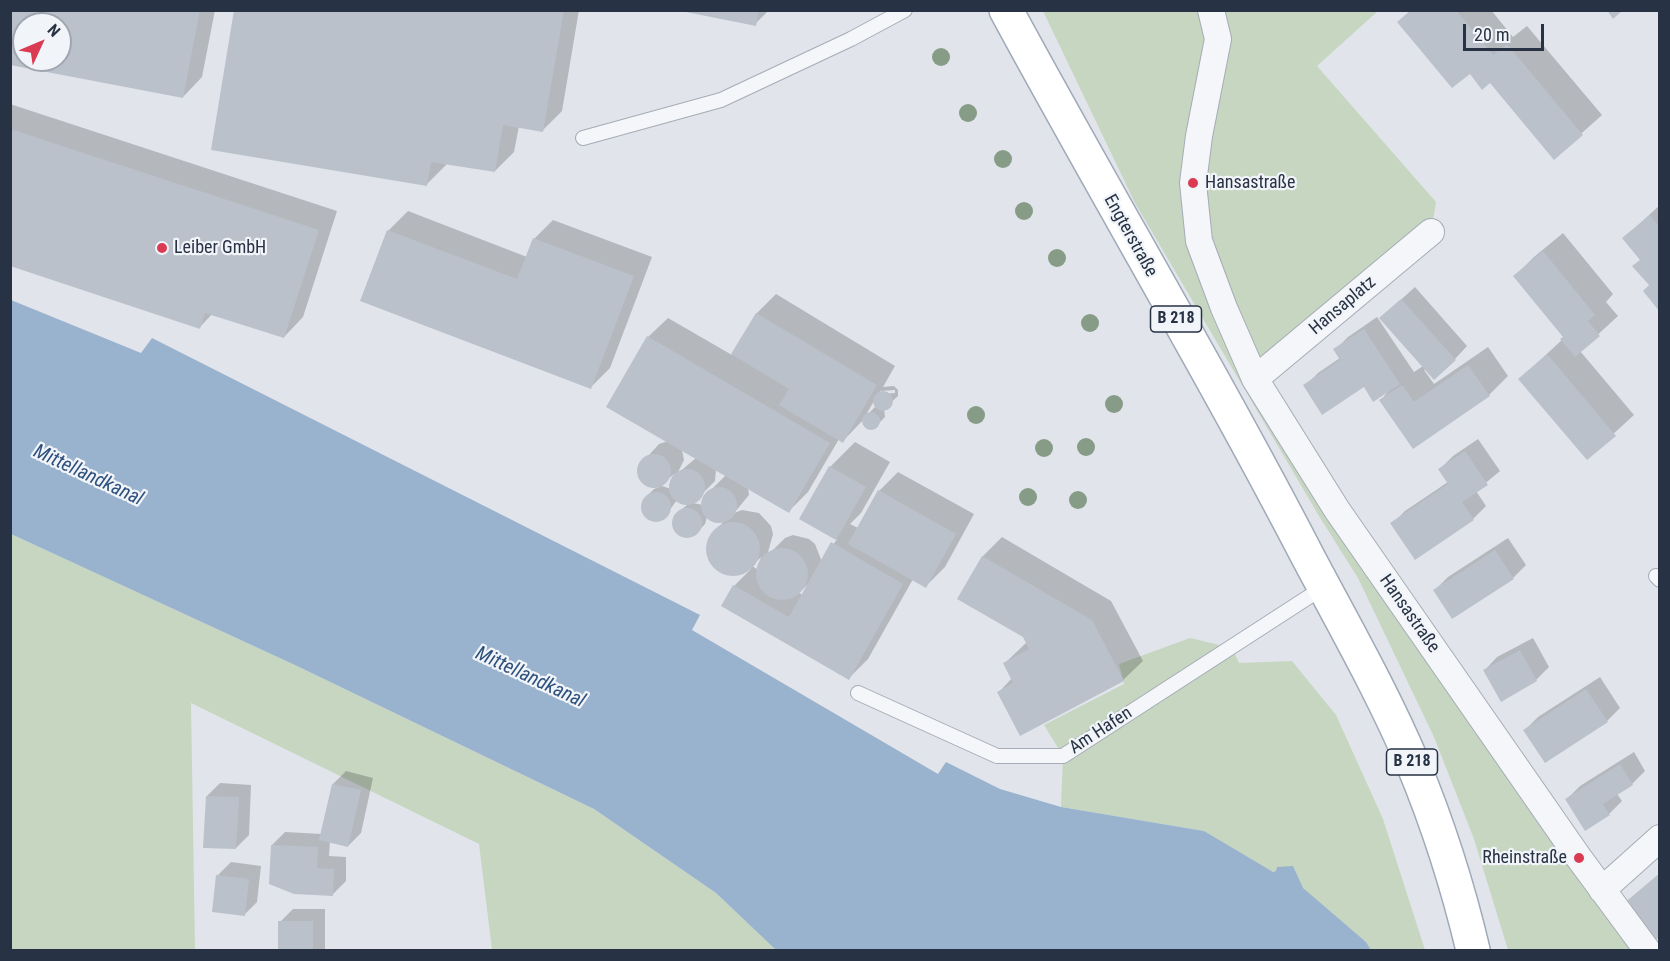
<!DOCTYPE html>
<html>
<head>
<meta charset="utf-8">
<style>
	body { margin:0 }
	#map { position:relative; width:1670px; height:961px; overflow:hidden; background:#e1e5eb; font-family:"Roboto Condensed",sans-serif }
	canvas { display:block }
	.frame { position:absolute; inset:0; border:12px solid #273244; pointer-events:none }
	.north { position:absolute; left:12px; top:12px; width:60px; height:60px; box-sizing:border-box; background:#f1f4f8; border:2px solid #a0a6b0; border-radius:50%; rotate:46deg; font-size:16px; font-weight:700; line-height:24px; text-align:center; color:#273244 }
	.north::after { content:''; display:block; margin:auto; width:21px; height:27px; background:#db3b52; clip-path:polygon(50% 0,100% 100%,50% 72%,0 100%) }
	.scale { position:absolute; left:1463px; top:24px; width:81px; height:27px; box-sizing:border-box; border:3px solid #273244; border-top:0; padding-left:8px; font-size:18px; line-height:21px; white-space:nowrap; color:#273244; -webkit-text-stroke:4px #f1f4f8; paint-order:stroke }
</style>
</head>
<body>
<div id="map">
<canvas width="1670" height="961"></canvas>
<div class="frame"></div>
<div class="north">N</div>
<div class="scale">20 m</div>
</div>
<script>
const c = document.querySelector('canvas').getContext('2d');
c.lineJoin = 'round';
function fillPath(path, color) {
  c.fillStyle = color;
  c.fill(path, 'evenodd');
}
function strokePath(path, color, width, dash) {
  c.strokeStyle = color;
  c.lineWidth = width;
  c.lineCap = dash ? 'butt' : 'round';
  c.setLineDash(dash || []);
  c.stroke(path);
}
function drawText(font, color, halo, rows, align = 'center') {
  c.font = font + ' "Roboto Condensed",sans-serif';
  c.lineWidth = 4.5;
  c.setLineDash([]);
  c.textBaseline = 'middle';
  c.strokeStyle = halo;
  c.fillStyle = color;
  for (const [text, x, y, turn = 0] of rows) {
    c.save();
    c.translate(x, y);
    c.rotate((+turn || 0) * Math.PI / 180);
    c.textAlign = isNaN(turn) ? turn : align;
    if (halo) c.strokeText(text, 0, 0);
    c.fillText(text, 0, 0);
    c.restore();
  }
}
const green = new Path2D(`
	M1043,11H1378L1317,66L1436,202L1431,232L1255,380L1643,950H1508L1474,839L1434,737L1358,578L1319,516L1135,203Z
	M11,534L297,666L594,809L716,893L776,950H492L479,844L191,703L195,950H11Z
	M1190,638L1232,648L1239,663L1292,661L1336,715L1383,819L1425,950H1371L1366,942L1306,892L1300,885L1276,871L1273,872L1264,868L1204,831L1061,807L1063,756L1044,725L1124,684L1119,664Z`);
const water = new Path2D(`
	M11,300L141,353L152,338L700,615L692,630L938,774L946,762L1000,789L1061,807L1204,831L1273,872L1276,871L1277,867L1293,866L1303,888L1366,942L1371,950H776L716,893L594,809L297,666L11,534Z`);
const shadow = new Path2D(`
	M10,10H215L202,77L183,97L10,63ZM24,24H60V60H24Z
	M236,10H579L562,111L542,131L519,126L514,152L495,171L446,163V165L426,185Z
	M678,10H769L755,24Z
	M1411,10H1491L1513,37L1527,26L1602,115L1555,157L1490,81L1470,72Z
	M10,104L337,211L303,317L284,337L213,313L200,327L10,265Z
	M1660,205V309L1641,259L1624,238Z
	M408,211L527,257L534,239L553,220L652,257L610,368L591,387L388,231Z
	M1563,233L1613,294L1606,302L1618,316L1580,351L1634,415L1587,458L1520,379L1565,337L1515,276L1534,257Z
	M1415,287L1467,346L1455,359L1424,370L1434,384L1488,347L1508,376L1489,395L1413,447L1381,400L1390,389L1364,385L1305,386L1318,373L1340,358L1335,350L1348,337L1377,317L1414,372L1423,366L1394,306Z
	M776,294L895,366L883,387L894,386L898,390V396L884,409L885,417L875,427L868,428L864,425L863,420L843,441L839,439L808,492L788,512L748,488L749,495L734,513L742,510L759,513L771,526L773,534L767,556L785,538L793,535L809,539L815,544L822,562L837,539L801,519L830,467L855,442L890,462L861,513L850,524L858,528L879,491L898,472L974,514L945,567L926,586L913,579L868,659L849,678L734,586L751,569L733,575L717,570L708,556L707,548L714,532L727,518L718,521L707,517L705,524L695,535L686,537L678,534L673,526V522L677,513L691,502L683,503L677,500L663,519L654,520L645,516L642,508L648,495L654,489L659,487L646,484L642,481L639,471V466L659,444L668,441L648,337L668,318L732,355L757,313ZM895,390V393L880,394V391ZM874,401L876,406L868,414L867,413ZM682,450L696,458L677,474L684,460ZM716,469L726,475L704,497L703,505L693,503L715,481ZM676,473L671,482V489L659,485ZM761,557L757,569L752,566ZM809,583L803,595L799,593Z
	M1478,439L1500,471L1476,491L1486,506L1473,519L1415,558L1392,524L1405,511L1448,482L1440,469L1453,456Z
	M1002,537L1111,601L1143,661L1123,680L999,692L1012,678L1005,663L1027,642L1024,636L959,598L983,556Z
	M1508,538L1526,565L1513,578L1435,590L1448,577Z
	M1533,638L1549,667L1536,680L1485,670L1497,657Z
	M1600,677L1620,708L1607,721L1545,761L1525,730L1538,717Z
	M1634,752L1645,771L1632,784L1617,794L1622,801L1609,814L1567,799L1580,786Z
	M346,771L373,778L361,833L348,846L330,841L329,856L346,857V881L333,894L272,845L285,832L322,834L333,784Z
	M220,783L251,785L249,835L236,848L207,796Z
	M231,862L261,866L257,902L244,915L218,875Z
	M293,909H325V950H280V922Z`);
const building = new Path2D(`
	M10,10H200L183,98L10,65ZM24,24H60V60H24Z
	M234,10H564L543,132L503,125L495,172L431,162L427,186L211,150Z
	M676,10H759L756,26Z
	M1411,10H1456L1493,55L1507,44L1583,135L1554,160L1490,83L1482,90L1470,74L1452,88L1397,22Z
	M1607,10H1623L1613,19Z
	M10,129L319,230L284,338L205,313L200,329L10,266Z
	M1650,215L1660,227V312L1643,291L1649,285L1632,266L1640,260L1622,238Z
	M387,230L517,279L533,238L634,276L591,389L360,301Z
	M1543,251L1595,315L1588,321L1600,336L1575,357L1560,339L1563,337L1513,276Z
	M1401,299L1456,360L1434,380L1379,318Z
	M756,313L877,385L843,443L779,405L789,389L731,354Z
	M1364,329L1400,384L1373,402L1364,387L1322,415L1303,385L1340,360L1333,349Z
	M647,336L830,443L789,513L606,407Z
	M1547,354L1616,436L1587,460L1518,379Z
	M1468,365L1490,396L1413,449L1379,400L1402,385L1414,402Z
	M873 401a10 10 0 1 1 20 0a10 10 0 1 1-20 0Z
	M862 421a9 9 0 1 1 18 0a9 9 0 1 1-18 0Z
	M1465,451L1488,485L1462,502L1474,520L1415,560L1390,523L1448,484L1438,469Z
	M637 471a17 17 0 1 1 34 0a17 17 0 1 1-34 0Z
	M829,466L866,487L836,540L799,519Z
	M669 487a18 18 0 1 1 36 0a18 18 0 1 1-36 0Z
	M701 505a18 18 0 1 1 36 0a18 18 0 1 1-36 0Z
	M878,490L956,534L926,588L848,544Z
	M641 507a15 15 0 1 1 30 0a15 15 0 1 1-30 0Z
	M672 523a15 15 0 1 1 30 0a15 15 0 1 1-30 0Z
	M706 549a27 27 0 1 1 54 0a27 27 0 1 1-54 0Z
	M831,542L903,584L849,680L721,606L733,585L789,617Z
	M756 574a26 26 0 1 1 52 0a26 26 0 1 1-52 0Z
	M1495,550L1514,579L1452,619L1433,590Z
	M982,556L1092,620L1124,681L1020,736L997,692L1013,683L1003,663L1029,649L1023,637L957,599Z
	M1520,650L1537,681L1501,702L1483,670Z
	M1586,689L1608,722L1545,763L1523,730Z
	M1620,764L1633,785L1603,804L1610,815L1585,831L1565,799Z
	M332,784L361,790L348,847L319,840Z
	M206,796L239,797L236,849L203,848Z
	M271,845L318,847L317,868L334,869L333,896L294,894L269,884Z
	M1660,873V936L1655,941L1623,904Z
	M216,875L249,879L245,916L212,912Z
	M278,921H313V950H278Z`);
const lane = new Path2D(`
	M583,138L721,100L851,39L905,10
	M1656,576L1660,580
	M858,693L997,756H1063L1324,587`);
const street = new Path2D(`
	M1211,10L1218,39L1199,136L1193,183L1199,241L1224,308L1255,379L1337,510L1579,858L1647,950
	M1255,379L1431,232
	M1602,890L1660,838`);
const primary = new Path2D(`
	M1006,10C1105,193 1212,372 1308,557C1344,625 1383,693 1413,764C1438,824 1458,887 1473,950`);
const trees = [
	[941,57],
	[968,113],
	[1003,159],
	[1024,211],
	[1057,258],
	[1090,323],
	[1114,404],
	[976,415],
	[1086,447],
	[1044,448],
	[1028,497],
	[1078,500]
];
const markers = [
	[1193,183,6,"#db3b52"],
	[162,248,6,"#db3b52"],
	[1579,858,6,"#db3b52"]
];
const shields = [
	[1176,319,51],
	[1412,762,51]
];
const shieldNames = [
	["B 218",1176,319],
	["B 218",1412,762]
];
const poiNames = [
	["Hansastraße",1205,183],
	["Leiber GmbH",174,248],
	["Rheinstraße",1567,858,"right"]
];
const streetNames = [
	["Engterstraße",1130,236,61],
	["Hansaplatz",1343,306,-40],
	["Hansastraße",1409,614,55],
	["Am Hafen",1101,731,-33]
];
const waterNames = [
	["Mittellandkanal",88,476,25],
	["Mittellandkanal",530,678,25]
];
fillPath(green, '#c6d6c1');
fillPath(water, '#99b2ce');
fillPath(shadow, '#0003');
fillPath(building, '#bac1cb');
strokePath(lane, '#a5acb6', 16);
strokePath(street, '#a5acb6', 28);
strokePath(primary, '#9fa9b8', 36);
strokePath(lane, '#f4f6f9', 14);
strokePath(street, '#f4f6f9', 26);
strokePath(primary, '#fff', 33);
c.fillStyle = '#869c86';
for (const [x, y] of trees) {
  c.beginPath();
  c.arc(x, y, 9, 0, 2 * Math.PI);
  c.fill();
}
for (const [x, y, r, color] of markers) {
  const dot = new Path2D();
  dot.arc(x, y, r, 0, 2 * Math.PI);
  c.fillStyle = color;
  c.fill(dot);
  strokePath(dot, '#f1f4f8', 2);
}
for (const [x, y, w] of shields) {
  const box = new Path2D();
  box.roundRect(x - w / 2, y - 13, w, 26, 4.5);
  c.fillStyle = '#f1f4f8';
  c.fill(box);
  strokePath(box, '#273244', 1.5);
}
drawText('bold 16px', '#273244', null, shieldNames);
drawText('18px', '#273244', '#f1f4f8', poiNames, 'left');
drawText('18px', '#273244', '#f1f4f8', streetNames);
drawText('italic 20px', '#2d507c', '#f1f4f8', waterNames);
</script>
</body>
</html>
